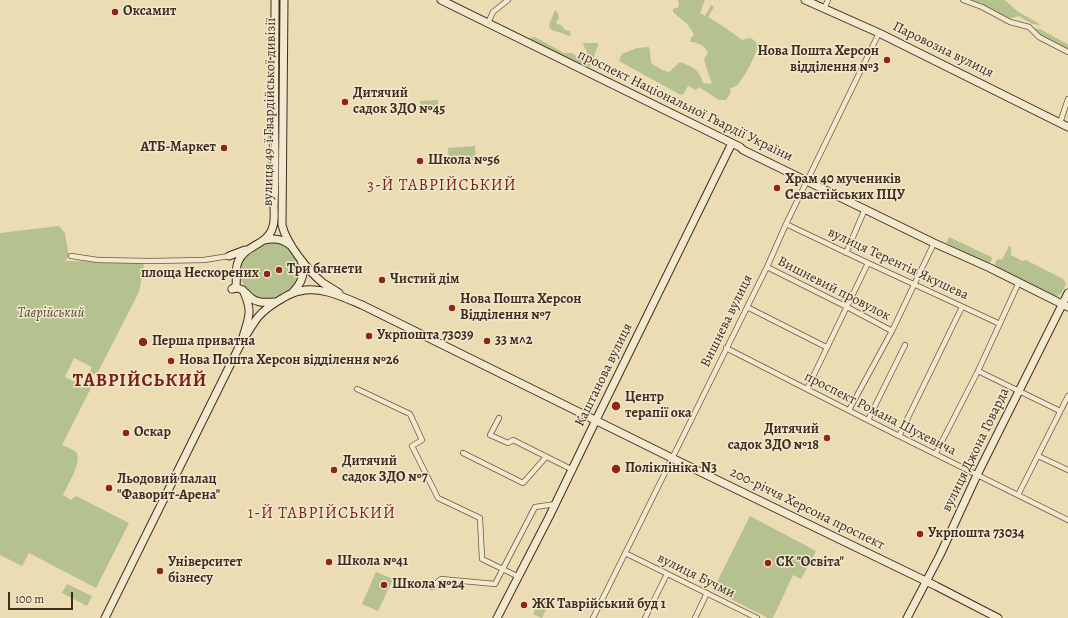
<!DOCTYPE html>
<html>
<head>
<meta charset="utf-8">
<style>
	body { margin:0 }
	#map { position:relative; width:1068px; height:618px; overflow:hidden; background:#ebdcb3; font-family:Alegreya,serif }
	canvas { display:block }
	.scale { position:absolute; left:8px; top:592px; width:65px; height:18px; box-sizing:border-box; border:2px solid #3f2d21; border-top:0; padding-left:5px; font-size:12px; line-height:14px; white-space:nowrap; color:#3f2d21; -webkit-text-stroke:3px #f2e8ce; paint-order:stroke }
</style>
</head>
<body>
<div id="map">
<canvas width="1068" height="618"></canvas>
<div class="scale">100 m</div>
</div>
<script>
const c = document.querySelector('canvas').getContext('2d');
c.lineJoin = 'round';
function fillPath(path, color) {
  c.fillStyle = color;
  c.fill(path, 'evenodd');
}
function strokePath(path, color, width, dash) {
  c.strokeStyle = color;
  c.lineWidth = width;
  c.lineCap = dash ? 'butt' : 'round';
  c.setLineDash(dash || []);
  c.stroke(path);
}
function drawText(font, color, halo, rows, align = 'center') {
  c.font = font + ' Alegreya,serif';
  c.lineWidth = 3;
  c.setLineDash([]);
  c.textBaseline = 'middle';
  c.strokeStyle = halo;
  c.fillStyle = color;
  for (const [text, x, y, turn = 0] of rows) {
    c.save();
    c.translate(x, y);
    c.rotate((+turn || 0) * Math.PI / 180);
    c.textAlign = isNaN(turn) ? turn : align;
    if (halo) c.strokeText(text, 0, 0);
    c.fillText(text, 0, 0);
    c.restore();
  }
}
const green = new Path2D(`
	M678,0H705L700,13L705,16L711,5L714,7L708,17L724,27L742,40C750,37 752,37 758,45C757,53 743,81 736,86C734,87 732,88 730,88L731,92L726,100H719L699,87L696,90L688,86L683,95L679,94L619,61L622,54L637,48L649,47L650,52L651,63L662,70L669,72L680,62C693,67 700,70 703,83L712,84L706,67L704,59L708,53C705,46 698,42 690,42L691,38L694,34L687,24L673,12V9L679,7Z
	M967,0H1005L1017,11L1041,25L1032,24L1019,16L1008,19Z
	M555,10L558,13L559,18L556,22L557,24L561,25L565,30L570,31L571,35L568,36L562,33L552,30L549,27C549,23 553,15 555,10Z
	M1033,28L1040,29L1067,44L1068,45V50L1041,36Z
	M535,37L564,53H572L577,57L586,54L587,52L583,44L584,43H598V46L596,50L594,57L597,58L600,61L598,65L584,67L530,40V38Z
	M269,48H272V125H269Z
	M438,100L439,110L421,111L420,101Z
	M268,130H271V183H267Z
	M475,146L476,160L449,161L448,148Z
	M59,226L65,233L69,257L65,261L142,262L144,265L139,292L98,372L96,374H89L92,367L74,358L65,377L83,386L87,378L92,382V386L62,445C66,447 73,449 76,452C83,461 67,486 63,495L71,500L76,496L129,523L96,588L29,553L22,566L0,555V233Z
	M949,237L989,256V255L992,258L991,262L986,263L946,243Z
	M269,243C274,243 280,243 284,245C299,253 305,274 293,287C290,291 284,292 280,295C273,298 265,301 257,298C251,295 247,290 244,285C230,264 251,249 269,243Z
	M1009,246L1011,247V255L1022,261L1026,260L1063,279L1066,283L1062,293L1057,296L1052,295L996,269C995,265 994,262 998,259L1002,260Z
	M750,516L816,551L801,579L793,575L773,618H768L713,590Z
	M376,572L393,579L378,611L362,604Z
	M67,584L92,596L87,606L62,593Z
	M541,596L550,601L542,618L533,614Z`);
const street = new Path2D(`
	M963,0L982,7L1010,22L1029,27L1039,37L1068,52
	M824,9L828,0
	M488,23L493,12L508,0
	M1060,123L1068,99
	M786,224L868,263L1000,324
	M846,253L865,209
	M71,256L98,260L151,261L204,260L229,256
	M767,267L847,307L892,331
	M747,307L826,347
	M726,348L899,436L1068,520
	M978,371L1060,411
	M357,389L410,414L422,440L412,446L438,498L480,518L482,559L519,577
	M807,389L868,263
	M849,410L892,331L934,243
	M499,418L490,435L508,443L513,440L573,470
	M868,420L905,345
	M899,436L962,307
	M463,453L523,483L546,457
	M936,453L978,371L1019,282
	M1038,456L1068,470
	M1018,495L1068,396
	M625,553L757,618
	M432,587L441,579L495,584L535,507L556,504
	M593,618L767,267L786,224L879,33
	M645,618L667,574
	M695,618L707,593`);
const secondary = new Path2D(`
	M284,0L282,225C286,243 308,271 323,283C328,286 333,289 339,293
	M441,0L740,147L743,150L934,243L990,268L1068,307
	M805,0L879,33L1068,127
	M264,240C273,238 283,239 290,245
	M229,256L245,250
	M232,289L236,286C237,278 235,270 238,262C244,245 269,245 273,226C275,220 274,212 274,205C275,187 275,168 275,150C274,100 275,50 275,0
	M232,289L237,288L243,290C253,312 249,316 243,337
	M293,292C302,283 306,273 301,260
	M246,293C254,303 262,303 274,302
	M105,618L241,343C247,334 252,325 258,317C265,309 274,303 283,298C288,295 294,292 300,291C321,286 343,297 362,305L680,462L936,586L998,618
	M497,618L549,517L596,420L732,143
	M907,618L940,555L977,475L1068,293`);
const markers = [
	[115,12,4,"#8f2418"],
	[887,60,4,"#8f2418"],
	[345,102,4,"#8f2418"],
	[224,148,4,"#8f2418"],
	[420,161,4,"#8f2418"],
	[777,188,4,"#8f2418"],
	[279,270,4,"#8f2418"],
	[267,274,4,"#8f2418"],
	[382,280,4,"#8f2418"],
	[452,308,4,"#8f2418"],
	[369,336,4,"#8f2418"],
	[487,341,4,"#8f2418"],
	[143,342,5,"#8f2418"],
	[171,361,4,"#8f2418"],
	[616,406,5,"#8f2418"],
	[126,433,4,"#8f2418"],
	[827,438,4,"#8f2418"],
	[616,469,5,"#8f2418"],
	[334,470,4,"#8f2418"],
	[109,488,4,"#8f2418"],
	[920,534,4,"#8f2418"],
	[329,562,4,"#8f2418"],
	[768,563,4,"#8f2418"],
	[160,571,4,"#8f2418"],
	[384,585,4,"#8f2418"],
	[524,605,4,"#8f2418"]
];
const poiNames = [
	["Оксамит",123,12],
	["Нова Пошта Херсон",879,52,"right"],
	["відділення №3",879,68,"right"],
	["Дитячий",353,94],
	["садок ЗДО №45",353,110],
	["АТБ-Маркет",216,148,"right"],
	["Школа №56",428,161],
	["Храм 40 мучеників",785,180],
	["Севастійських ПЦУ",785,196],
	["Три багнети",287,270],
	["площа Нескорених",259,274,"right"],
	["Чистий дім",390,280],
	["Нова Пошта Херсон",460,300],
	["Відділення №7",460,316],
	["Укрпошта 73039",377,336],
	["33 м^2",495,341],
	["Перша приватна",152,342],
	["Нова Пошта Херсон відділення №26",179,361],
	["Центр",625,398],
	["терапії ока",625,414],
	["Дитячий",819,430,"right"],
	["садок ЗДО №18",819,446,"right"],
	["Оскар",134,433],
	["Дитячий",342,462],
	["садок ЗДО №7",342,478],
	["Поліклініка N3",625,469],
	["Льодовий палац",117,480],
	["\"Фаворит-Арена\"",117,496],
	["Укрпошта 73034",928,534],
	["Школа №41",337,562],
	["Університет",168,563],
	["бізнесу",168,579],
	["СК \"Освіта\"",776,563],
	["Школа №24",392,585],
	["ЖК Таврійський буд 1",532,605]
];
const streetNames = [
	["Паровозна вулиця",943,50,26],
	["проспект Національної Гвардії України",685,106,26],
	["вулиця 49-ї Гвардійської дивізії",270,112,-89],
	["вулиця Терентія Якушева",898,264,25],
	["Вишневий провулок",834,289,27],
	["Вишнева вулиця",727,321,-64],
	["Каштанова вулиця",604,375,-64],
	["проспект Романа Шухевича",880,414,27],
	["вулиця Джона Говарда",976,450,-64],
	["200-річчя Херсона проспект",807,509,26],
	["вулиця Бучми",696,576,26]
];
const parkNames = [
	["Таврійський",51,314]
];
const quarterNames = [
	["3-Й ТАВРІЙСЬКИЙ",442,186],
	["1-Й ТАВРІЙСЬКИЙ",322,514]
];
const districtNames = [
	["ТАВРІЙСЬКИЙ",140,382]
];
fillPath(green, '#b5c18e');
strokePath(street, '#6a5946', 6);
strokePath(secondary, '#3f2d21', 9);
strokePath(street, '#f2e8ce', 4.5);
strokePath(secondary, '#f2e8ce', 7);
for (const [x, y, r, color] of markers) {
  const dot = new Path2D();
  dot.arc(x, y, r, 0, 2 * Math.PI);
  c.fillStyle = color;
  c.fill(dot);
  strokePath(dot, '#f2e8ce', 1.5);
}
drawText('bold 14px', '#3f2d21', '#f2e8ce', poiNames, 'left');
drawText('14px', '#3f2d21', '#f2e8ce', streetNames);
drawText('italic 14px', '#574b37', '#f2e8ce', parkNames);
c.letterSpacing = '1px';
drawText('16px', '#7a1f14', '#f2e8ce', quarterNames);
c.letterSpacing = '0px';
c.letterSpacing = '1px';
drawText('bold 18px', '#7a1f14', '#f2e8ce', districtNames);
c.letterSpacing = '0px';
</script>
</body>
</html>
